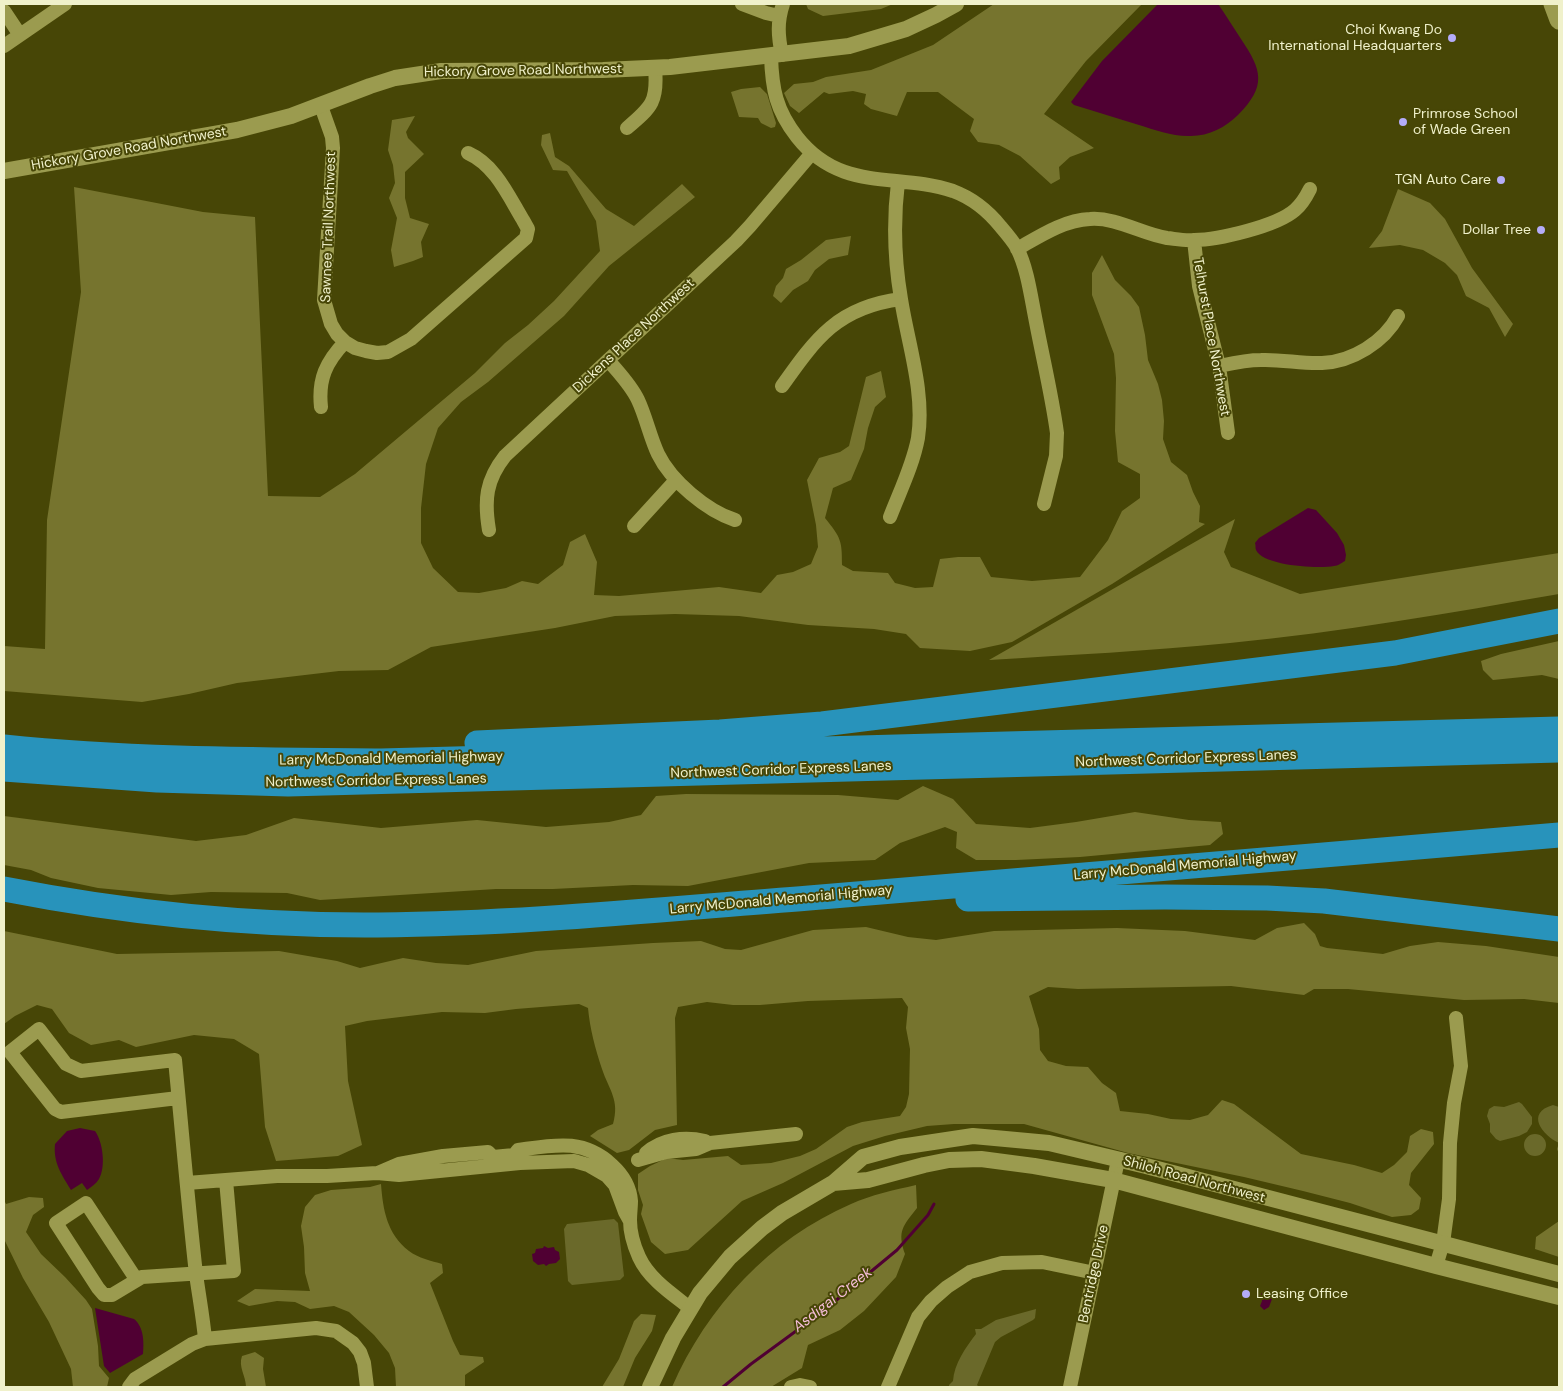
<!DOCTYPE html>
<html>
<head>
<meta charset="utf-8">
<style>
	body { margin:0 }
	#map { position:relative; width:1563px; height:1391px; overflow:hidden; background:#474606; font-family:"DM Sans",sans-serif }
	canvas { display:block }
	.frame { position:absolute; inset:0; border:5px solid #f0f1cb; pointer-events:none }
</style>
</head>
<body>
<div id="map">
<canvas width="1563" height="1391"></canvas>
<div class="frame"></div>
</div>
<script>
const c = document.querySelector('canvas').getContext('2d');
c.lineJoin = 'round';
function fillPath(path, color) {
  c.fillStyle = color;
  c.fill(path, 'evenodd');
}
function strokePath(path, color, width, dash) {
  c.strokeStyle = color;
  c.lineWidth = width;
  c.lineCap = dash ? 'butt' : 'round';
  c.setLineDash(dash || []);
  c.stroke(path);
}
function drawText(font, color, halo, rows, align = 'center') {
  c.font = font + ' "DM Sans",sans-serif';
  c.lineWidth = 4;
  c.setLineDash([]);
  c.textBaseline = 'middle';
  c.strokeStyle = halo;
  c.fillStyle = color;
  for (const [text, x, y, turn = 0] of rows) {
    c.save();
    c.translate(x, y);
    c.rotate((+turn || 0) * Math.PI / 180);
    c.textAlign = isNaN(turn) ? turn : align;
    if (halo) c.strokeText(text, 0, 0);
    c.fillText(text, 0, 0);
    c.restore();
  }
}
const green = new Path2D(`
	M1519,1102L1522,1104L1532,1117V1124L1527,1132L1519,1136L1500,1141L1496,1139L1490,1132V1124L1487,1116L1489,1109L1494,1106L1504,1107Z
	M1553,1105L1559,1107V1154L1557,1149L1559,1143C1542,1135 1525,1113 1553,1105Z
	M1524 1145a11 11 0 1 1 22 0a11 11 0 1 1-22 0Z
	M614,1219L618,1223L624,1276L620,1280L572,1285L568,1281L564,1229L567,1224Z
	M1036,1309L1035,1318L1033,1320L1001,1337L995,1342L977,1385L979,1387H949V1385L953,1381C954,1364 966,1347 976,1334L975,1329H981L996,1320Z`);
const forest = new Path2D(`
	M806,4H893L881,9L823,16L808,9Z
	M994,4H1142L1086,61L1044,114L1094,148L1070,157L1059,167L1060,179L1051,184L1020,156L999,145L978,142L970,131L974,119L938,92H907L897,116L871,109L864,104L866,94L853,91L829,94L824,92L799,113L790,106L784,93L794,84L813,82L826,77L871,70L933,45Z
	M760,87L767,94L776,123L775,127L771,128L761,123L758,118L739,117L731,92L741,89Z
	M415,116L406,132L408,138L424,154L405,172V198L410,218L429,224L421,242L423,257L413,261L394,267L391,250L397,218L389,198L395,183L393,165L388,150L392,120Z
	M550,133L555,157L569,166L606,209L634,226L682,184L695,197L609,266L564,316L488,382L461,402L438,428L426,464L421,508V543L433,568L458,592L479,593L506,588L522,581L538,584L563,565L570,542L585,534L597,562L594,595L619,596L719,587L761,593L777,575L793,572L811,564L818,547L816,525L807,480L819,458L840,452L849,446L866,377L881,371L886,397L875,407L868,428L864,449L851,480L833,488L825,518C841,538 842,540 842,565L853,571L888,573L895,583L915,588L933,587L940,559L958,557H980L991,577L1032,581L1080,577L1108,540L1122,511L1140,498V474L1118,462L1115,431L1116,378L1114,354L1092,295V273L1102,255L1115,280L1131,296L1139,307L1145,335L1148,360L1158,384L1162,400L1164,421L1163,439L1171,462L1187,475L1193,492L1200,506L1199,522L1205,524L1112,584L1012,642L970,651L920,648L906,634L874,629L808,625L739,616L675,614L615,616L555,628L431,647L388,670L339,671L237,683L189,694L142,702L4,691V646L45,649L47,520L81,292L74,187L203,212L255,217L268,496L320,497L355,474L475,373L505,343L528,325L554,301L600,251L596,221L567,171L553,170L541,145L542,135Z
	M1398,189L1430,203L1445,219L1472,268L1513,324L1505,337L1489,308L1466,296L1457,275L1445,263L1423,250L1400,245L1369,248L1382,231Z
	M851,236L848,255L829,259L815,270L808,281L793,290L781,303L773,296L776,286L783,278L786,269L801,260L826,240Z
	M1235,519L1224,552L1231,567L1300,594L1559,553V594C1450,613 1341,632 1230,643C1150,651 1069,655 989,660Z
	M1559,641V679L1542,675L1493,680L1483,670L1481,661L1501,654Z
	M923,786L953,799L976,824L1030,828L1076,822L1135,812L1189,820L1221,822L1223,834L1210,845L1080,857L1016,860H976L956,848L957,832L945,827L900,843L875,860L809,863L688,886L633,885L553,889H496L320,900L287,893L211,892L171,895L98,888L51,878L31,870L4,865V816L196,841L246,835L294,818L381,828L477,820L546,827L609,822L641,815L656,796L686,794L838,795L898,800Z
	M1304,923L1315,934L1320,946L1327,948L1383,954L1410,946L1438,942L1486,946L1559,957V1003L1524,999L1464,1000L1348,989H1314L1304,995L1231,986L1078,989L1048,987L1029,996L1039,1029L1040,1050L1048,1061L1066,1066L1088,1067L1102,1083L1116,1093L1120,1111L1148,1114L1171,1119L1190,1120L1208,1115L1222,1100L1234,1104L1301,1154L1354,1165L1382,1173L1394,1165L1407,1152L1410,1136L1421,1129L1433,1132L1434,1144L1411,1173L1409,1185L1421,1198L1419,1209L1411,1215L1392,1217L1350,1203L1303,1191L1244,1177L1128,1153L1024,1124H954L927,1126L885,1136L853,1146L783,1183L742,1201L688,1250L665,1254L651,1242L641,1214L643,1205L638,1190V1174L650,1166L667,1158L683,1160L728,1156L741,1165L771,1163L800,1156L816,1149L847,1127L862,1122L900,1116L906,1107L909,1094L910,1049L906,1028L908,1007L902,998L808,1001L760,1005H733L707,1002L678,1007L675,1018L677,1125L655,1130L629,1150L617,1153L590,1136L598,1130L613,1124C620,1100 609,1090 602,1069C595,1048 590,1029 588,1008L579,1004L516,1009L485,1013L442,1012L367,1021L345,1026L348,1081L362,1145L338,1156L276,1161L265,1127L259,1054L234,1039L194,1035L136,1047L119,1040L91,1045L69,1033L52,1009L37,1005L15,1016L4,1024V931L117,954L279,951L337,961L360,968L403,958L436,963L468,965L536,951L653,943L701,941L725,949L741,950L813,930L866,927L908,937L936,940L994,931L1117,928L1185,931L1255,940L1277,928Z
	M381,1184C383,1210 387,1234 409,1251C418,1258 432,1261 442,1264L443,1273L430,1283L453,1341L460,1355L483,1357L484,1362L465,1375V1387H396L395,1368L389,1353L374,1335L349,1312L334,1306L310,1309L295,1302L277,1301L249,1306L237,1301L255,1289L310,1291L305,1273L304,1247L301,1226L305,1207L315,1195L331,1190L370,1187Z
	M916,1185L917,1208C903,1226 897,1231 905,1254L896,1277L864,1311L840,1330L808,1345L802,1368L771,1387H672C707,1307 770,1239 851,1204C871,1195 894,1190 916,1185Z
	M29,1197L43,1198L44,1207L33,1215L26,1232L41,1254L65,1277L86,1300L92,1309L98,1346L99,1366L109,1378L107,1387H73L71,1369L49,1322L23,1278L4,1239V1200L6,1204Z
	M1559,1221V1257L1535,1249L1536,1237Z
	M641,1314L656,1315L652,1331L635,1358L623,1387H602L619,1359L634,1321Z
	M255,1352L264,1358L263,1369L266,1387H246C246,1376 238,1367 242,1356Z`);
const water = new Path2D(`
	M1158,4H1218C1226,15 1233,27 1241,39C1262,70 1267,86 1238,115C1226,127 1209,136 1191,136C1174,137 1155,130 1139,125C1117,118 1096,112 1074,105L1071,102L1102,61Z
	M1308,508L1316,510L1337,533L1344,545L1346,555L1345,561C1341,563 1338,566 1334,566C1319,569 1263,566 1256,550C1255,548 1256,545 1255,543L1259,538Z
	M80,1128L95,1131C103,1142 106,1167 99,1179C96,1184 91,1187 87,1190L82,1183L71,1190C62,1175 53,1163 55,1144L67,1131Z
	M544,1246L548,1248L554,1247L555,1250L559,1252L560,1259L556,1263L549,1264L546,1266L544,1264L538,1265L533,1261L532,1254L535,1253L536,1249L543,1248Z
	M1264,1290L1270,1291L1272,1299L1269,1307L1264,1310L1260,1306L1262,1301L1261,1294Z
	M95,1308L134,1319C144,1327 144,1342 143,1354L110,1373L104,1366Z`);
const stream = new Path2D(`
	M723,1387L751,1364L822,1312L897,1250L928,1215L934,1204`);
const minor = new Path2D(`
	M742,4L766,13L779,16
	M4,11L20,35
	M4,46L65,4
	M782,55C778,36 777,22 783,4
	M771,56C772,89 776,110 797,137C841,193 896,172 953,191C972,198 989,212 1001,227C1007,234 1013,241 1017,248C1028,270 1031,298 1036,322C1043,359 1052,396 1057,433L1056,456L1044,504
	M321,106L332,137L333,148L324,300L331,324L337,334L345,342L355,348L366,351L377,353L388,352L411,339L526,238L528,229L523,220C508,195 495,165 468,153
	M627,128C652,107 658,101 655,68
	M1194,240L1199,286L1219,366L1228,433
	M1017,249C1040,236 1064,220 1090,219C1116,217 1142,234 1167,238C1176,239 1185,241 1194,240C1218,240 1277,226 1295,210C1302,204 1306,197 1310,189
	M608,360C619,373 631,385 638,400C646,417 650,437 658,454C671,481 707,511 735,520
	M1219,366C1233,363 1246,360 1261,360C1281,359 1302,364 1322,363C1352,362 1384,342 1398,316
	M782,386C816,338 838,307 901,299
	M321,407C318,379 326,362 345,342
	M890,517C900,491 913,465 918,438C925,392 908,344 901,299C894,258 893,223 898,182
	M634,526L676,480
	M489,530C484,500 486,480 505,456L736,241L750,226L812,153
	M178,1098L61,1112L55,1109L10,1052L39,1029L66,1064L81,1071L175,1060C182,1131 188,1203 196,1274C199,1296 203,1317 205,1339
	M646,1153C662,1139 684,1136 705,1141
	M638,1160L666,1152L696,1149L710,1143L796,1134
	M378,1173L399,1164L443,1156L488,1152L493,1157L514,1155L518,1150C554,1145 583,1138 612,1165C623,1175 630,1186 631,1201C631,1207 630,1214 630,1220C630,1233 634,1246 639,1257C649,1279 672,1294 690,1308
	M187,1183L277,1176H327L377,1173L399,1175L520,1163L574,1161L588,1165L607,1176L615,1185L625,1212L630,1221
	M1436,1266L1443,1243L1449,1199L1450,1143L1454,1103L1461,1066L1456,1018
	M136,1279L86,1203L56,1223L98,1288L104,1295H112L142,1277L234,1271L226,1180
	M129,1387L135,1379L192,1344L205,1339L316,1328L336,1331L353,1343L360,1352L364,1363L367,1387
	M791,1387L800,1385L810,1387
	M888,1387L918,1317L931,1301L947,1287L970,1272L1002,1263L1042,1262L1095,1273
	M1070,1387L1118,1160`);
const tertiary = new Path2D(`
	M4,171L237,130L291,116L370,86L395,78L441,71L603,70L670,67L849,46L906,29L936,15L956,4
	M833,1183L868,1180L924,1165L949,1160L981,1159L1034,1166L1113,1180L1436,1266L1559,1297
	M650,1387L673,1338L700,1293L730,1257L762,1228L782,1213L833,1183L863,1157L900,1147L973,1136L1049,1143L1146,1166L1559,1274`);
const secondary = new Path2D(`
	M1553,4L1559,20`);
const motorway = new Path2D(`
	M477,743L720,732L822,724L1395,653L1559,621
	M4,747C129,760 255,760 381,761L1559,729
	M4,769L157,780L288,784L1559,750
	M4,889C127,913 252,926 378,925C522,924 665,909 809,898C1059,878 1309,856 1559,835
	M968,899L1165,897L1267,898L1324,901L1559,929`);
const markers = [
	[1452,38,5,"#b4acf9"],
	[1403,122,5,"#b4acf9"],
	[1501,180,5,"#b4acf9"],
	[1541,230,5,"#b4acf9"],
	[1246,1294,5,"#b4acf9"]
];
const poiNames = [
	["Choi Kwang Do",1442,30],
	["International Headquarters",1442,46],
	["Primrose School",1413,114,"left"],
	["of Wade Green",1413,130,"left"],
	["TGN Auto Care",1491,180],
	["Dollar Tree",1531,230],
	["Leasing Office",1256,1294,"left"]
];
const streetNames = [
	["Hickory Grove Road Northwest",523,71,-1],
	["Hickory Grove Road Northwest",129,149,-10],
	["Sawnee Trail Northwest",329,227,-88],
	["Dickens Place Northwest",634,336,-43],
	["Telhurst Place Northwest",1211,337,80],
	["Larry McDonald Memorial Highway",391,759,-1],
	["Northwest Corridor Express Lanes",1186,759,-2],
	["Northwest Corridor Express Lanes",781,770,-2],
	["Northwest Corridor Express Lanes",376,781,-1],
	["Larry McDonald Memorial Highway",1185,866,-5],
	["Larry McDonald Memorial Highway",781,900,-5],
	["Shiloh Road Northwest",1194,1180,15],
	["Bentridge Drive",1094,1274,-78]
];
const waterNames = [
	["Asdigai Creek",833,1300,-38]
];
fillPath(green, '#6a692a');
fillPath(forest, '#76742e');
fillPath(water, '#500033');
strokePath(stream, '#500033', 3);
strokePath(minor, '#9b9b4f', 14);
strokePath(tertiary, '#9b9b4f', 16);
strokePath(secondary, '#9b9b4f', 19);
strokePath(motorway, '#2893bb', 25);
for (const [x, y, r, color] of markers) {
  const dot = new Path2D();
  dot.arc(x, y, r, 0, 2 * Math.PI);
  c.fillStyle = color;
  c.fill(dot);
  strokePath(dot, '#474606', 2);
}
drawText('14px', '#f0f1cb', '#474606', poiNames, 'right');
drawText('14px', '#f0f1cb', '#474606', streetNames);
drawText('italic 15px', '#f5bdd8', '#474606', waterNames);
</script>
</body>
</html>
